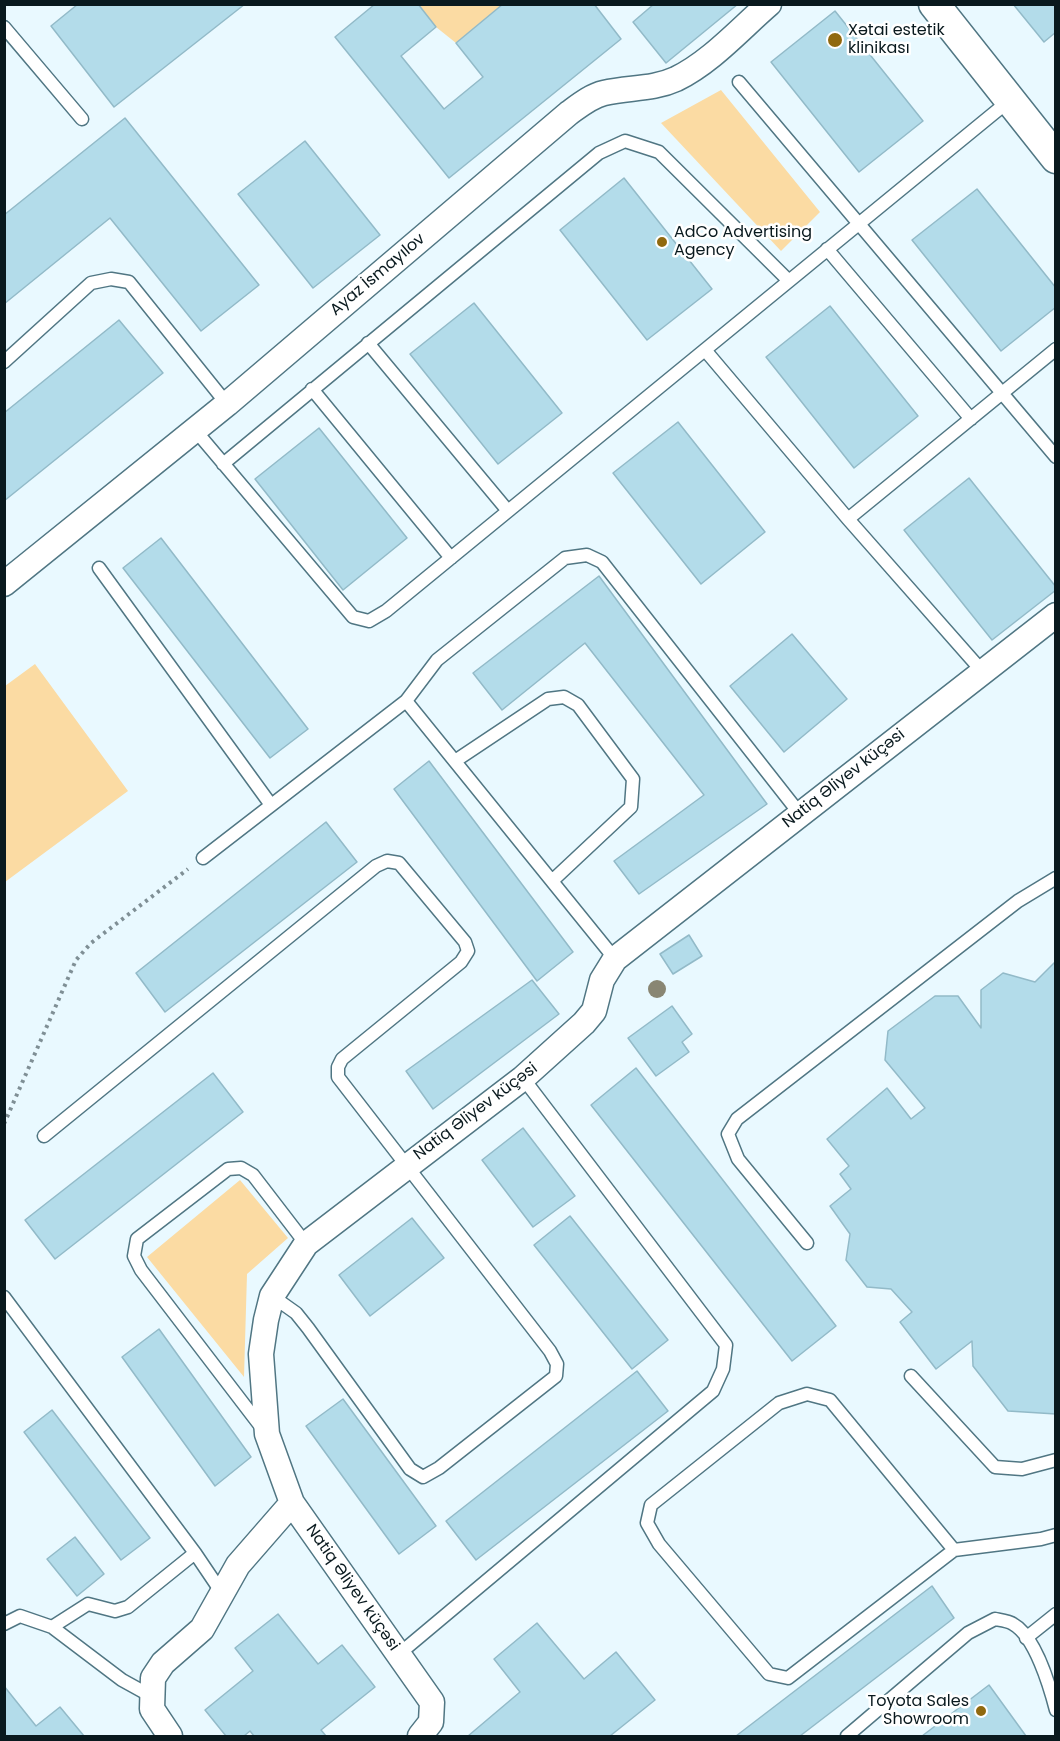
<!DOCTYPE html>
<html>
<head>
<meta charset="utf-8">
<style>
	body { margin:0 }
	#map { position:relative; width:1060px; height:1741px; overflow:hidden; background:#e9f9ff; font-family:Poppins,sans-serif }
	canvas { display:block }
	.frame { position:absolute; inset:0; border:6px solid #09191e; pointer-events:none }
</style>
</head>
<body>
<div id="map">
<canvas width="1060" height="1741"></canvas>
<div class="frame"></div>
</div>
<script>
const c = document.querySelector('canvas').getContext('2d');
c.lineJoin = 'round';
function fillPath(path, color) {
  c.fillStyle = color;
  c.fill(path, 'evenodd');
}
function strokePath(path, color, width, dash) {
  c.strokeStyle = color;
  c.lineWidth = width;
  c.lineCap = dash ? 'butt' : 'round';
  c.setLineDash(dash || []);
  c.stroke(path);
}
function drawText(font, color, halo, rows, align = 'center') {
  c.font = font + ' Poppins,sans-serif';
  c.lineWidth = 5;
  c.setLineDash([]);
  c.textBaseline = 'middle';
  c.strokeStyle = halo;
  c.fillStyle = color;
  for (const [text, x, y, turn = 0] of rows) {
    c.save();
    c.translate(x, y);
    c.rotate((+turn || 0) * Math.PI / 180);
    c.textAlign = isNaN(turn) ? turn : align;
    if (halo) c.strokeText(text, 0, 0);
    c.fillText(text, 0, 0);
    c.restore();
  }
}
const green = new Path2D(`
	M418,5H503L456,43L436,27Z
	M721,90L820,212L781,251L661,123Z
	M35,664L128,791L5,882V686Z
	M240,1180L288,1238L247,1274L244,1377L147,1257Z`);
const building = new Path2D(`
	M78,4H245L114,107L51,26Z
	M375,4H418L436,27L401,56L444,109L483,77L456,43L503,4H594L621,39L449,178L335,37Z
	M654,4H738L666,63L633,22Z
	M1013,4H1056V32L1044,42Z
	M835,11L923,121L859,172L771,62Z
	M125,118L259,285L201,331L110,218L4,304V215Z
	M305,141L380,235L313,288L238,194Z
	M624,178L712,289L647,340L560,230Z
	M977,189L1056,288V307L1001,351L912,240Z
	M474,303L562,413L498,464L410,354Z
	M830,306L918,416L854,468L766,357Z
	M119,320L163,373L4,501V413Z
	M678,422L765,532L701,584L613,473Z
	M319,428L407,538L343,590L255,479Z
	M969,478L1056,587V590L992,640L904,530Z
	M161,538L308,729L270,758L123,568Z
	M599,576L767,804L639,894L614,861L704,795L585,643L502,710L473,673Z
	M792,634L847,699L784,752L730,686Z
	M429,761L573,952L537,981L394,789Z
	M326,822L357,862L165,1012L136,973Z
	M689,935L702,956L673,974L660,954Z
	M1056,961V1414L1008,1411L973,1366L972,1341L936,1369L900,1322L912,1312L891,1289L867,1287L846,1260L850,1234L830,1206L851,1189L840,1174L849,1166L827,1139L887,1088L911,1119L925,1108L885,1060L888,1031L935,996H958L981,1028V990L1003,973L1035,982Z
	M532,980L559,1014L433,1109L406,1071Z
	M672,1006L692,1034L682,1042L689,1052L656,1076L628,1038Z
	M636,1068L836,1326L792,1361L591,1105Z
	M213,1073L243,1112L55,1259L25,1220Z
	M523,1128L575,1196L533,1227L482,1160Z
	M570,1216L668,1340L632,1369L534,1245Z
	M412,1218L444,1258L370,1316L339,1275Z
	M159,1329L251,1457L215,1486L122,1357Z
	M637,1371L668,1411L476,1560L446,1521Z
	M343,1399L436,1526L399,1554L306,1426Z
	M52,1410L150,1538L121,1560L24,1432Z
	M75,1537L104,1574L77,1596L47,1559Z
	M932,1586L954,1618L800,1736H736Z
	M278,1614L318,1664L342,1645L375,1687L321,1730L326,1736H254L250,1731L244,1736H226L205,1710L253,1671L235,1648Z
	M537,1623L584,1679L616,1652L655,1700L610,1736H468L520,1692L494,1659Z
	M989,1685L1026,1736H922Z
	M4,1686L36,1726L60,1707L84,1736H4Z`);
const path = new Path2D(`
	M4,1124L76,960L91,943L188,869`);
const service = new Path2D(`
	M4,27L82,119
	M739,82L1056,457
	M827,249L971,419
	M368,343L508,511
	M705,350L848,519L982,671
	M4,362L91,283L111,279L129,282L227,404
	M312,389L451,558
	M195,430L353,617L369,621L386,611L1010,100
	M223,464L599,153L625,141L659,152L789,281
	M848,519L1056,349
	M99,568L271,805
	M406,701L615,959
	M455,761L548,699L564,697L578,705L633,779L631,807L552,881
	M203,858L406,701L437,660L565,558L587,555L602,562L800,814
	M44,1136L376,866L387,861L399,863L465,942L468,951L461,962L342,1059L338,1067V1077L550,1351L557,1364L556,1376L439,1468L423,1477L410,1469L308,1328L296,1313L272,1296
	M807,1243L738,1159L728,1134L737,1119L1018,901L1056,878
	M4,1297L195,1553L222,1593
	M911,1376L995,1467L1022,1469L1056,1460
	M262,1428L141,1270L134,1256L137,1239L228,1169L241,1168L253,1175L306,1244
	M954,1550L830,1400L807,1394L779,1403L651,1505L647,1523L659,1544L769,1674L788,1678L954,1550L1041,1539L1056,1535
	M4,1624L20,1616L52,1627L122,1680L151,1696
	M52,1627L88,1604L115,1611L128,1607L195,1553
	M1026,1638L1056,1614
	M399,1654L713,1391L723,1369L726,1345L523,1078
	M847,1736L968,1633L995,1619C1000,1620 1009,1621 1013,1624C1035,1636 1050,1687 1056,1710`);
const minor = new Path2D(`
	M4,584L227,404L569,113C580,105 591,96 604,93C629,87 652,90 676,79C711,62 740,29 769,4
	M170,1736L152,1709L153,1678L163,1663L202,1629L238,1565L292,1503
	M420,1736L431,1722L432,1702L292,1503L267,1434L261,1354L266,1320L272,1296L306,1244L523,1078L584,1023L594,1011L602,980L615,959L1056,615`);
const tertiary = new Path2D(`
	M934,4L1056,158`);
const trees = [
	[657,989]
];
const markers = [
	[835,40,8,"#90690f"],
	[662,242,6,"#90690f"],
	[981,1711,6,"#90690f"]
];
const poiNames = [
	["Xətai estetik",848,31],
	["klinikası",848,49],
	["AdCo Advertising",674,233],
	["Agency",674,251],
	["Toyota Sales",969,1702,"right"],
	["Showroom",969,1720,"right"]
];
const streetNames = [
	["Ayaz İsmayılov",378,275,-40],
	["Natiq Əliyev küçəsi",844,779,-38],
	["Natiq Əliyev küçəsi",476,1112,-37],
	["Natiq Əliyev küçəsi",352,1588,55]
];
fillPath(green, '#fbdba3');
fillPath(building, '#b3dcea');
strokePath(building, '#92bac8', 1.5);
strokePath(service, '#507683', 15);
strokePath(minor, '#507683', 27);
strokePath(tertiary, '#507683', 33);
strokePath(path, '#7f8f95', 4, [3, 4.5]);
strokePath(service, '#fff', 12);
strokePath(minor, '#fff', 24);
strokePath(tertiary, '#fff', 30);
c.fillStyle = '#898673';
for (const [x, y] of trees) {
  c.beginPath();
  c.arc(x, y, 9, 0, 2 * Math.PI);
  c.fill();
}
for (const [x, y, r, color] of markers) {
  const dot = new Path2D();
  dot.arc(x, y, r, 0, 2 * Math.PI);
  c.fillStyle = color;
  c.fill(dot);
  strokePath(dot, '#fff', 2);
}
drawText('16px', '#09191e', '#fff', poiNames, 'left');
drawText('16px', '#09191e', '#fff', streetNames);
</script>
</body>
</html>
